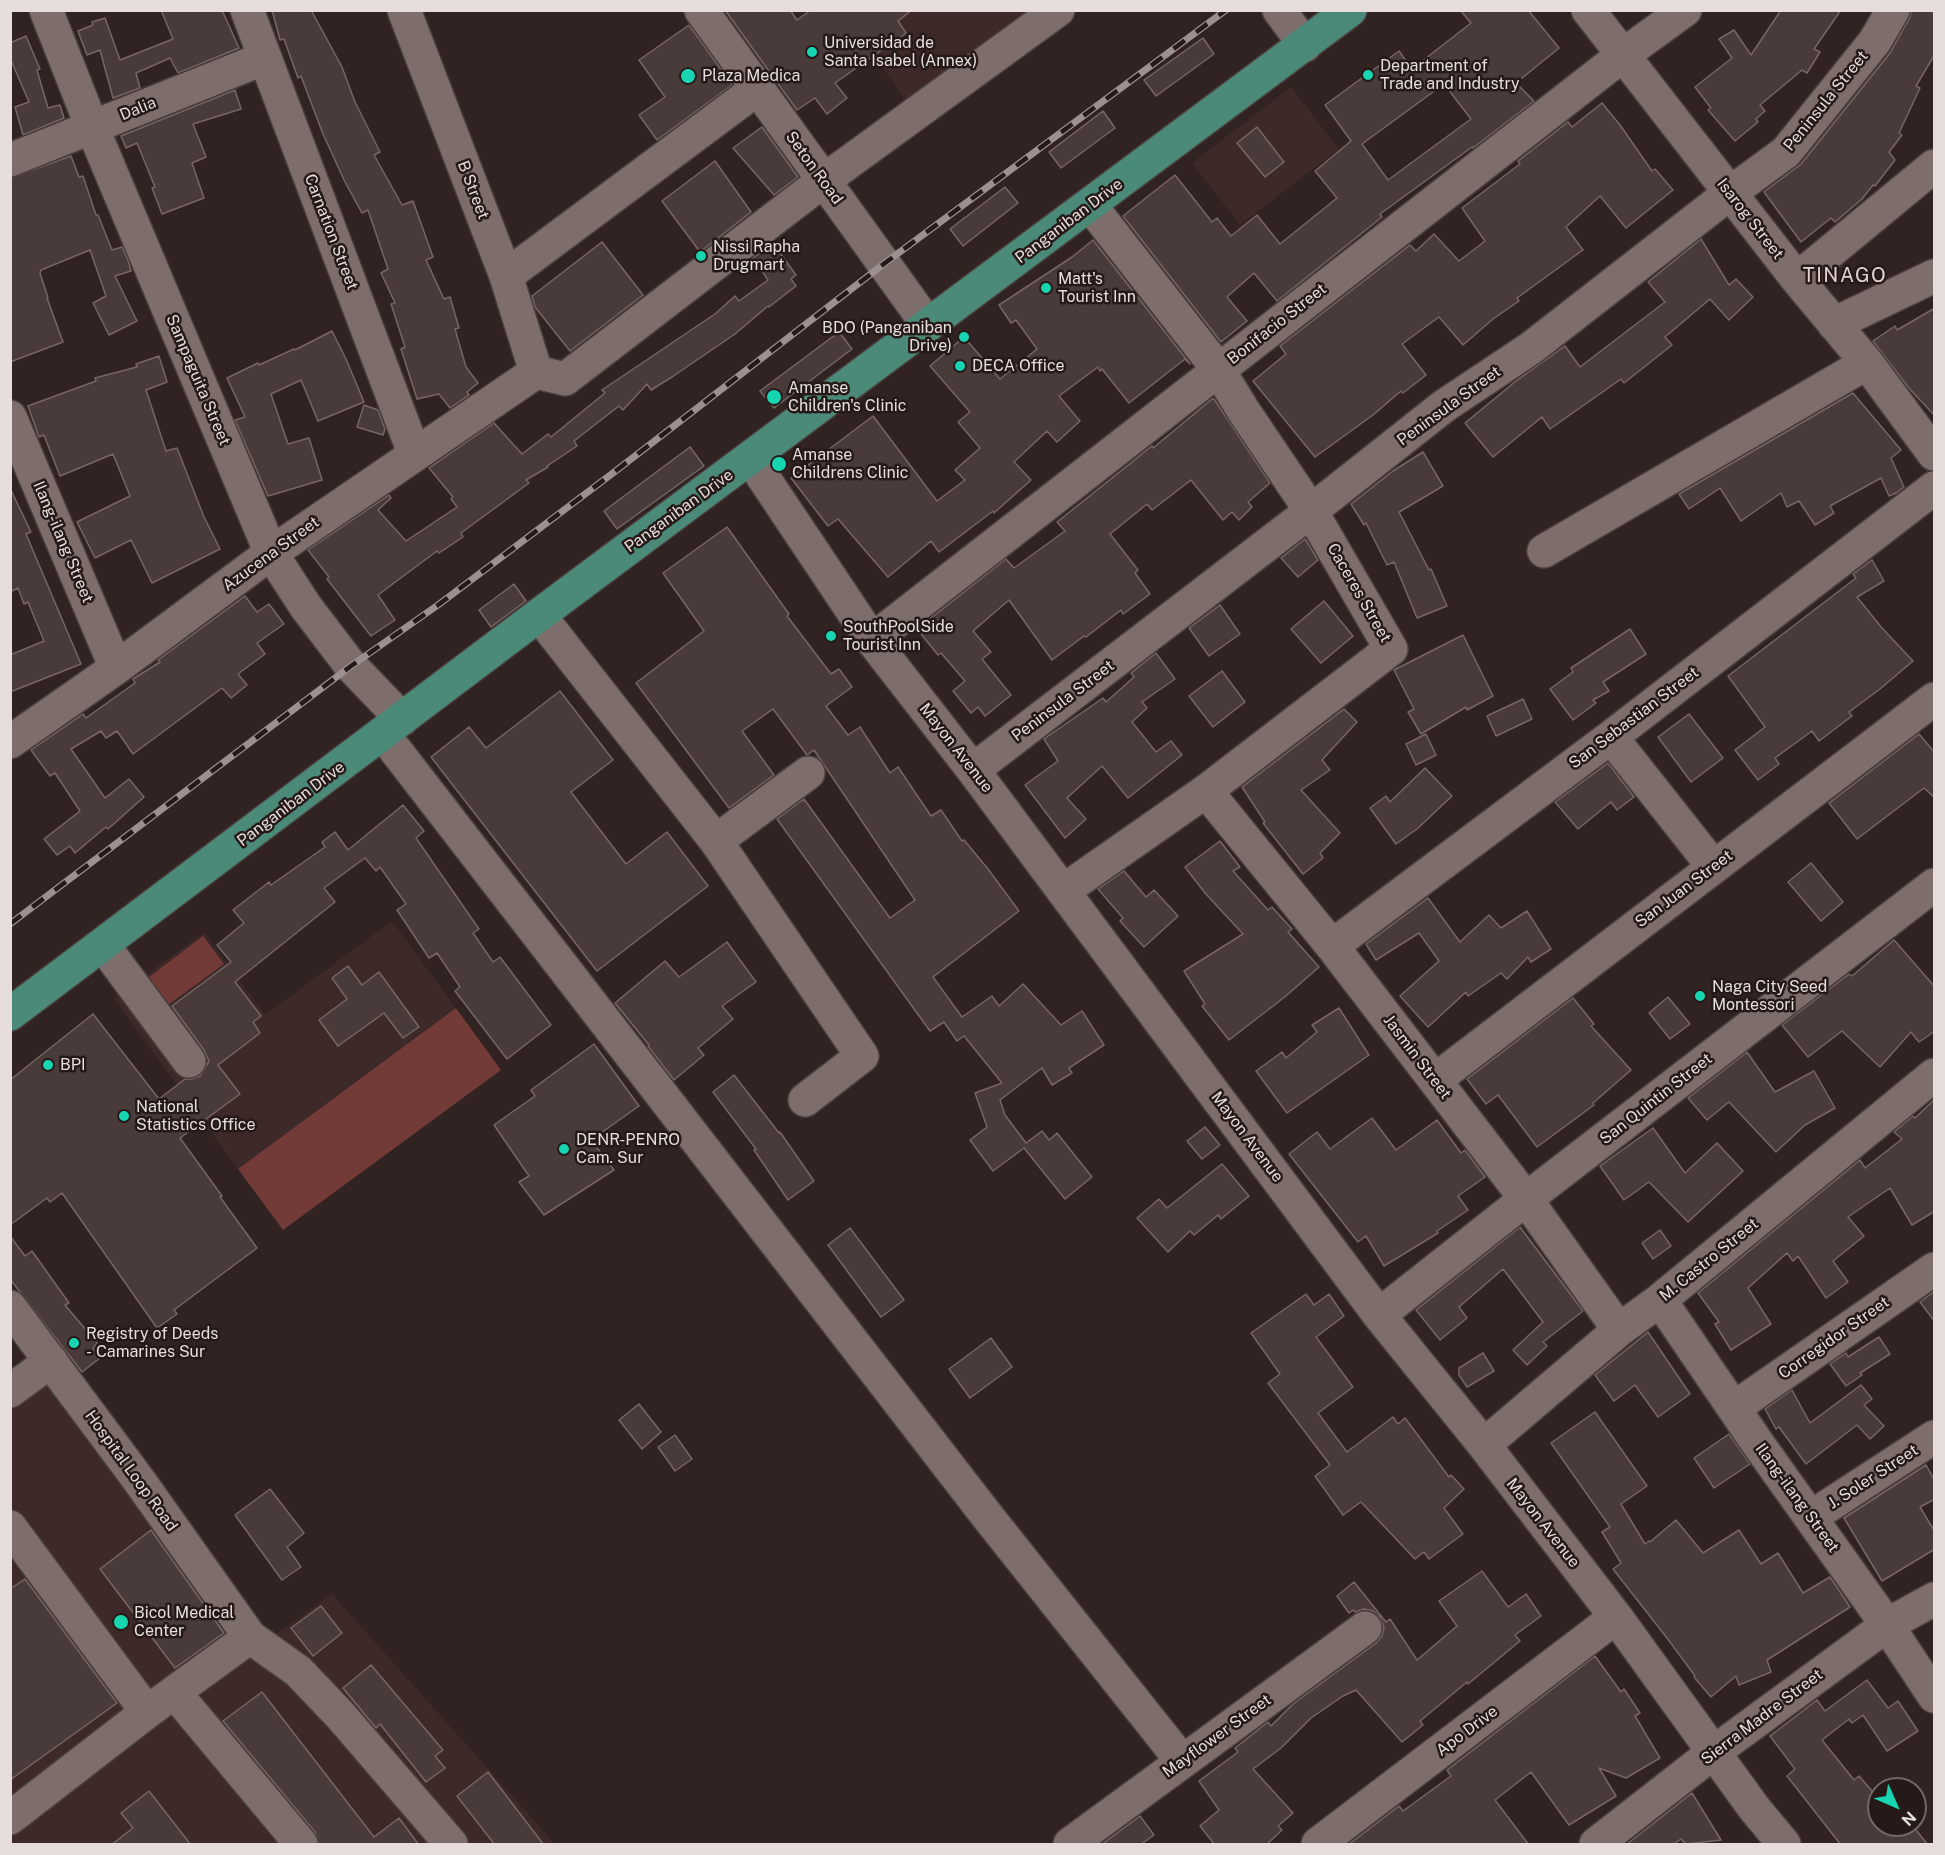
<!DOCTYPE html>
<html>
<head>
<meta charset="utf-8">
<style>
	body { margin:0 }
	#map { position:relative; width:1945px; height:1855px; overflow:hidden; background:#302322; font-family:"Public Sans",sans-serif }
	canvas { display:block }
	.frame { position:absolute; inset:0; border:12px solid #e6dddc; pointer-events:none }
	.north { position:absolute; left:1867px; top:1777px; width:60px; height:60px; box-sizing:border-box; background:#261a19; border:2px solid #736867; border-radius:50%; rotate:135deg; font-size:16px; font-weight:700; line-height:24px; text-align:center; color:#e6dddc }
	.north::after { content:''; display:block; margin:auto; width:21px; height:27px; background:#18d5b2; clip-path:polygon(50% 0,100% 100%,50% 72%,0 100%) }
</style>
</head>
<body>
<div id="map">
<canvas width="1945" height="1855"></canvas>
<div class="frame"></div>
<div class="north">N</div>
</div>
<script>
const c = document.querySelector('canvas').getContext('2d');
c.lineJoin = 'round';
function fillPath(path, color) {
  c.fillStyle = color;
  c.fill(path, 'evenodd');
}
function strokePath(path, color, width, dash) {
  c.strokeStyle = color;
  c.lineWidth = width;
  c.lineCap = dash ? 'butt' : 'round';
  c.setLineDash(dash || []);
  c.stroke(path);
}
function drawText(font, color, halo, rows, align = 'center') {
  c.font = font + ' "Public Sans",sans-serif';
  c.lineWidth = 5;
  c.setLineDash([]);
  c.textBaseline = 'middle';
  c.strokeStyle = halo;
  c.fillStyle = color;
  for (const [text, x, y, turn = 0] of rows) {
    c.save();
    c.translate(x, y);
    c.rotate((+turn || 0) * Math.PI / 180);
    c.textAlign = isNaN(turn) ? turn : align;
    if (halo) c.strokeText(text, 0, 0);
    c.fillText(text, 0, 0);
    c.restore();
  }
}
const built = new Path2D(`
	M842,11H1034L908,104Z
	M1291,87L1339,149L1240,225L1192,163Z
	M392,921L456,1008L238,1169L114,999L204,932L265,1015Z
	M34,1353L253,1650L332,1594L555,1844H11L10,1370Z`);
const green = new Path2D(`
	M203,936L224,964L164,1008L144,981Z
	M456,1008L501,1070L283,1230L238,1169Z`);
const building = new Path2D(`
	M161,10H222L239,48L178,73L170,58L136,73L140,88L113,98L100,50L87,55L78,31L93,25L92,22L105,18L120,60L173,39Z
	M272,10H311L342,67L355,102L380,152L374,155L402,205L413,201L433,257L426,260L444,299L450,297L459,328L455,329L466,367L478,383L467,392L469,395L450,408L439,394L417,399L401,349L405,347L391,304L395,303L381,273L388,269L368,210L362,213L345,182L323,134L301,76L298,78L284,39L280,40Z
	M725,10H790L797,20L811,10H912L898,21L906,33L835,83L847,98L827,114L815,98L797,110Z
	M1460,10H1528L1559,48L1516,83L1534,101L1473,148L1472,147L1380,214L1382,217L1277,301L1254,273L1227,297L1247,321L1221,342L1123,216L1175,175L1212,222L1217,218L1231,236L1257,215L1280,244L1337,198L1315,171L1351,141L1325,105L1399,51L1412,69L1471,23ZM1444,84L1471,119L1388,180L1362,144Z
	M1781,10H1841L1814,49L1820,52L1807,73L1802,70L1760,105L1765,111L1756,119L1758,122L1735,141L1708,110L1711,108L1695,87L1732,58L1719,39L1734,30L1751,55Z
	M1912,10H1935V54L1916,86L1920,88L1899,133L1902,135L1889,152L1895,160L1875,186L1873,185L1862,199L1835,222L1831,218L1801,242L1764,192L1801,164L1890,53L1909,19Z
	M689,25L732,85L657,140L639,115L665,97L639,60Z
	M26,36L40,69L37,70L48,108L60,105L64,118L23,135L15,107L29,102L10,58V43Z
	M1203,38L1214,54L1156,96L1144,80Z
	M235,90L241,109L193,124L206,157L192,163L204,198L162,214L152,188L155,187L137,143L126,148L121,136Z
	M1602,103L1620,125L1652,171L1655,169L1673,190L1626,228L1600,196L1566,227L1583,250L1517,298L1519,301L1493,319L1463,345L1439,317L1402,344L1426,375L1403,393L1401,391L1373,415L1315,457L1253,381L1286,354L1280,346L1410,245L1416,251L1434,234L1459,261L1485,241L1462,208L1520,164L1518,161L1568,122L1572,127Z
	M1103,111L1115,128L1061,168L1049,152Z
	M762,127L798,177L774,195L733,148Z
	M1257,127L1284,162L1265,177L1237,143Z
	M71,156L79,177L83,176L96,215H98L112,250L122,247L128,260L131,271L115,276L137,321L109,335L93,303L106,296L90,250L41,270L40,273L48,298H47L63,342L10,362V178Z
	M715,161L751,212L700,252L662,201Z
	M1005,187L1018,203L963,246L950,229Z
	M1701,239L1729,285L1736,279L1753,297L1729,320L1710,299L1665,337L1672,345L1624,383L1621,379L1550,429L1542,417L1493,457L1465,423L1516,381L1565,346L1580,367L1665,302L1648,282Z
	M1093,240L1190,364L1185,359L1129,403L1102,369L1100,371L1098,367L1059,396L1080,421L1057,442L1047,431L1014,462L1031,480L994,513L993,511L939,552L931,541L888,577L838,519L828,526L791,478L873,416L937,501L965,480L955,470L980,448L958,422L970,412L930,366L964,337L1000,379L1037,349L1016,320L1011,323L999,305L1072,257Z
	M602,242L643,295L570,351L535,307L532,296Z
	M773,243L796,275L791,279L796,286L769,307L768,306L735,334L672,377L651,390L647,384L623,410L619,406L574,441L577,446L547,466L548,467L526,480L529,483L461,533L463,537L439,553L437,551L378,595L395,620L371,636L327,579L329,577L308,550L389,495L391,498L378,510L406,541L457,507L451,499L453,497L429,468L494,423L522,454L548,434L551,437L605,393L602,390L715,314L735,296L739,301L768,280L753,258Z
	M1935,308V416L1908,387L1873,341L1895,326L1897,330Z
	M332,331L346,359L364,402L318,421L301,380L271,394L288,444L309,438L322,480L268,496L235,420L245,417L227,378L258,363L259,365L294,349L295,350Z
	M839,332L852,349L774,408L760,391Z
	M159,356L167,382L146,390L166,451L177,448L204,517L220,549L152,583L131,540L95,558L77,522L130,496L113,454L60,476L44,435L39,437L28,406L96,381L95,378L137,367L136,364Z
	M1853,393L1901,450L1891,458L1904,487L1896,493L1889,496L1881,478L1830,506L1834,513L1815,525L1799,501L1787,507L1781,493L1741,521L1720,488L1689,509L1679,494Z
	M1212,399H1214L1270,483L1248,502L1252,507L1239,520L1232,512L1223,520L1191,480L1152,510L1147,504L1110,534L1138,570L1135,573L1150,594L1123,614L1121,610L1086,637L1084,636L1052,660L1009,600L973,631L991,652L982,659L1011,695L985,716L978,707L971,713L953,691L965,681L941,653L938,655L917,629L1006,559L1014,568L1065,531L1057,522L1152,446L1153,448Z
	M364,405L378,410L385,429L383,435L357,427Z
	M690,447L704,466L617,529L604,511Z
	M1423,452L1443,486L1399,512L1429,570L1431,569L1447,606L1417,618L1394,562L1387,565L1366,523L1364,525L1351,504L1393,471Z
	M10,488L31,532L26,534L81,664L10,692V655L44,641L28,602L24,604L18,588L10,592Z
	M727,527L789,614L787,616L831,674L839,669L852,687L826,706L848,735L860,727L890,773L898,767L931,816L941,810L962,841L964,840L988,869L1019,911L933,977L962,1017L992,996L999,1006L1023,984L1061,1025L1082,1011L1104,1045L1069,1068L1072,1073L1052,1085L1042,1068L1000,1100L1005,1115L1026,1143L1042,1131L1049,1140L1057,1133L1092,1177L1065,1199L1024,1148L993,1171L970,1140L987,1127L975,1093L1002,1083L964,1036L957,1041L944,1022L930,1031L777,819L804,799L890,918L915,900L814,750L807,755L773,709L742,731L774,775L729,808L636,683L704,631L663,573Z
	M1305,539L1318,560L1298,577L1281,558Z
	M1872,560L1884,581L1857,597L1882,628L1913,661L1880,689L1849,712L1852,716L1819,741L1812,731L1775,758L1779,764L1758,780L1735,750L1765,727L1728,676L1856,578L1853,574Z
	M514,584L526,601L491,627L479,610Z
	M245,596L257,612L269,604L284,624L257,643L265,654L238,674L247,685L231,698L222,688L133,754L117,731L106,738L101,731L71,749L105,798L129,779L144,797L108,829L106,827L75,853L70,846L57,855L44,839L80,811L55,773L50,776L31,750L83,714L86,718L135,683L133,679L160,662L158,660Z
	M1324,601L1353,636L1321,663L1291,629Z
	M1220,605L1240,634L1209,656L1189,628Z
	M1630,629L1646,654L1603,682L1609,691L1593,700L1596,703L1573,720L1550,689L1573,672L1571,668Z
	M1463,635L1493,696L1467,710L1466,707L1421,734L1408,712L1414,709L1394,670Z
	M1156,653L1175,679L1142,702L1147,708L1132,722L1156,752L1171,741L1182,755L1128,798L1102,766L1067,798L1086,819L1065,838L1025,785L1058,761L1044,739L1103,698L1106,702L1134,677L1131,673Z
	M1222,671L1245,702L1213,727L1189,696Z
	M560,691L613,760L571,792L626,864L667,832L708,886L597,971L431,757L469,727L486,748Z
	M1523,699L1532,719L1496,736L1487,716Z
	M1344,709L1357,722L1322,760L1330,770L1301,790L1340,833L1320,853L1323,858L1303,874L1263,823L1265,822L1242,787Z
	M1689,714L1723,758L1691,782L1658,737Z
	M1426,734L1436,755L1416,765L1406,744Z
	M1919,734L1935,753V798L1924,788L1857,839L1829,803Z
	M1608,763L1634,797L1617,810L1611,802L1578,829L1555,802Z
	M1425,768L1452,796L1417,829L1396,844L1370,808L1386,796L1390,802Z
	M403,805L424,831L416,838L479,929L473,933L493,962L500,957L551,1025L507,1059L455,991L460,987L437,953L429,958L397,910L406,904L380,867L376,871L365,858L324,888L335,902L235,982L261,1016L253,1022L260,1033L218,1065L240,1094L180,1138L222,1196L220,1197L257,1248L174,1310L177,1314L157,1328L62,1193L50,1202L47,1198L10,1225V1080L93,1014L159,1099L185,1079H192L200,1076L209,1061L204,1050L172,1006L231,962L217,945L244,923L233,910L269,882L271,885L325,847L322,842L335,832L348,850Z
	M1220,841L1240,867L1233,871L1268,910L1272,907L1292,929L1288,932L1319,967L1286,996L1229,1040L1202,1006L1205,1004L1184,971L1243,934L1205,893L1185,867Z
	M1811,863L1843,902L1821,921L1788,882Z
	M1124,871L1146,897L1154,890L1178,916L1144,947L1120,921L1123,918L1098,889Z
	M1428,898L1460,942L1489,915L1501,928L1527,911L1551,949L1531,962L1528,957L1507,979L1501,973L1468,996L1466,992L1428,1027L1400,996L1439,961L1419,933L1376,960L1366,944Z
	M1894,940L1935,987V1031L1919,1042L1911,1032L1880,1067L1842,1031L1808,1057L1782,1025L1849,974L1852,976Z
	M727,942L756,982L722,1006L733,1019L698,1048L704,1055L674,1080L648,1046L649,1045L615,1003L665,961L679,977Z
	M348,966L362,985L379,972L419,1027L403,1038L384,1013L338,1046L319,1020L347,999L332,978Z
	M1668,997L1690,1024L1670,1039L1649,1013Z
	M1573,998L1594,1024L1591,1026L1631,1070L1593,1103L1594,1105L1537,1147L1498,1095L1486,1104L1467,1079Z
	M1339,1008L1369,1055L1287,1113L1256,1071L1282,1052L1286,1058L1317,1032L1312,1025Z
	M594,1044L639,1106L591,1140L614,1170L544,1215L519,1182L529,1176L494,1125L535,1096L531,1090Z
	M1747,1052L1775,1092L1814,1071L1835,1108L1805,1125L1776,1152L1729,1102L1707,1120L1688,1098Z
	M734,1075L779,1133L780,1132L814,1181L788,1200L754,1150L756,1149L713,1092Z
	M1935,1099V1211L1912,1225L1890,1188L1848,1217L1864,1236L1833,1261L1848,1282L1826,1298L1798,1256L1793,1261L1787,1253L1748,1288L1771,1324L1731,1350L1715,1324L1719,1322L1698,1293L1860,1160L1865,1168L1902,1139L1894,1132L1913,1116L1915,1118Z
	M1372,1118L1396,1150L1437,1120L1461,1153L1465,1150L1485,1177L1458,1196L1468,1210L1437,1231L1438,1233L1384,1266L1366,1236L1358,1242L1289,1154L1317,1132L1330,1149Z
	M1205,1127L1220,1145L1202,1159L1187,1141Z
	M1653,1128L1685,1173L1717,1143L1743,1171L1688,1222L1649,1182L1624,1200L1600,1166Z
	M1222,1164L1249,1196L1221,1219L1218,1215L1194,1235L1190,1231L1168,1252L1137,1218L1159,1199L1167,1208Z
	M1520,1227L1583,1311L1543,1342L1547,1346L1527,1365L1513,1350L1543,1322L1503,1269L1459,1307L1467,1318L1440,1340L1416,1310Z
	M850,1228L904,1300L881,1317L828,1245Z
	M1660,1230L1671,1246L1653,1259L1642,1243Z
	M10,1236L25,1256L32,1251L69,1303L65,1305L97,1343L93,1349L100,1358L82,1372L10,1279Z
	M1935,1291V1322L1920,1302Z
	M1306,1294L1314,1305L1329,1294L1344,1316L1316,1337L1353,1387L1318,1413L1347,1452L1393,1417L1398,1424L1405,1418L1449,1477L1451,1475L1464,1489L1444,1508L1463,1534L1429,1559L1424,1552L1415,1559L1361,1502L1343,1515L1315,1476L1330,1465L1268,1383L1280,1374L1251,1333Z
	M1648,1332L1690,1394L1658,1417L1635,1385L1614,1401L1595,1375Z
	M1879,1337L1890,1354L1860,1373L1862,1375L1846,1386L1830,1364L1846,1353L1848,1357Z
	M991,1338L1012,1367L970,1398L949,1369Z
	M1483,1353L1494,1371L1467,1387L1459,1375V1368Z
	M1861,1385L1872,1399L1864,1405L1884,1426L1870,1439L1857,1425L1806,1464L1779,1427L1776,1429L1765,1409L1792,1390L1810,1423Z
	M639,1404L661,1432L642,1449L619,1420Z
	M1595,1412L1647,1486L1621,1504L1645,1544L1649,1541L1650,1542L1676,1520L1703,1553L1739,1530L1761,1564L1778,1553L1803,1593L1830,1577L1850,1607L1767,1660L1771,1672L1739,1685L1736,1676L1711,1697L1694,1677L1695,1676L1667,1638L1613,1569L1621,1563L1602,1532L1610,1527L1551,1443Z
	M1729,1434L1750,1464L1714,1488L1694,1458Z
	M675,1435L692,1459L675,1471L658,1447Z
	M1926,1465L1935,1481V1499L1920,1507L1935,1532V1549L1882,1581L1844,1518Z
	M270,1489L304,1533L287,1547L301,1567L282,1580L235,1515Z
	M151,1530L224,1633L175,1668L100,1569Z
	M1482,1571L1508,1607L1526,1594L1541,1616L1515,1635L1520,1641L1468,1684L1467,1682L1420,1721L1423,1725L1402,1742L1356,1690L1343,1696L1311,1718L1281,1748L1253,1769L1293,1813L1278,1826L1282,1830L1266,1845H1215L1200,1826L1219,1810L1199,1781L1238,1752L1235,1748L1268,1722L1271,1726L1293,1704L1376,1643L1382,1636L1384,1627L1380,1617L1373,1611L1364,1609L1355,1612L1353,1610L1349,1613L1337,1596L1354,1582L1386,1622L1390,1619L1417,1660L1457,1626L1439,1601Z
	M25,1579L117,1703L10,1780V1589Z
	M321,1606L342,1633L313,1656L291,1628Z
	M1595,1656L1621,1692L1624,1689L1640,1713L1635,1716L1660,1758L1626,1778L1599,1768L1616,1796L1569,1825L1531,1772L1495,1800L1529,1845H1348L1399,1806L1403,1811L1451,1776L1447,1770Z
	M371,1665L443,1750L435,1756L445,1768L426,1782L380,1724L376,1728L343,1688Z
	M1867,1680L1888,1708L1898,1701L1918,1731L1887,1751L1863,1715L1852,1723L1849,1719L1822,1740L1854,1780L1859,1776L1879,1799V1825H1912L1928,1845H1841L1787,1776L1795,1769L1770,1736L1817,1700L1825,1711Z
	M262,1692L374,1837L399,1818L419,1845H319L315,1832L223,1721Z
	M488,1772L544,1845H495L457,1796Z
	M149,1791L191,1845H111L133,1828L121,1813Z
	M1692,1793L1721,1840L1686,1844L1681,1839L1672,1845H1626Z
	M1140,1816L1154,1835L1140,1845H1101Z`);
const minor = new Path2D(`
	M46,10L92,127L271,553L306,607L351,666L402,719
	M247,10L414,453
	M404,10L506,276L536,372
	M701,10L928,325
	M1279,10L1305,45
	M1588,10L1797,279L1867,363L1934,454
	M10,160L265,58
	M506,276L757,89
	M1797,279L1934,166
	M1834,324L1934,276
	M536,372L565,379L823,181L1058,10
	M10,417L116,668
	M751,459L872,640L973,770L1379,1315L1484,1445L1616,1617L1754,1808L1784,1844
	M1544,551L1867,363
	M539,615L716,841L862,1056L805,1100
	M872,640L1623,55L1685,10
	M383,734L988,1517L1182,1761
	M1611,737L1713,866
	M10,742L116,668L271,553L536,372
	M973,770L1311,511L1444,406L1531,348L1730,193L1786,152L1875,41L1893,10
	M1206,791L1332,946L1526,1199L1619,1330
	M716,841L808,773
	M1063,891L1206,791L1391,649L1311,511L1243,410L1218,369L1090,205
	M103,945L189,1061
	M1332,946L1611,737L1934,488
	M1435,1080L1934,699
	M1660,1300L1756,1441L1887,1625L1934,1696
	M10,1307L138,1479L250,1637L298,1671L340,1715L451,1844
	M1379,1315L1526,1199L1934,885
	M10,1391L51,1361
	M1734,1408L1934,1269
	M1484,1445L1619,1330L1660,1300L1934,1075
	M1811,1517L1934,1437
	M10,1527L147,1712L250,1637
	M175,1693L301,1844
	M10,1818L147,1712
	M1070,1844L1365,1628
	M1318,1844L1616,1617
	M1596,1844L1714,1752L1887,1625L1934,1599`);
const major = new Path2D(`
	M10,1014L539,615L1350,10`);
const rail = new Path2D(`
	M10,924L351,666L438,605L613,473L885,263L1226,10`);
const markers = [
	[812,52,6,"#18d5b2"],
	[1368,75,6,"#18d5b2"],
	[688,76,8,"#18d5b2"],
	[701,256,6,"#18d5b2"],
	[1046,288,6,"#18d5b2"],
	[964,337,6,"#18d5b2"],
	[960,366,6,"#18d5b2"],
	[774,397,8,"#18d5b2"],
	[779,464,8,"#18d5b2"],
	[831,636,6,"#18d5b2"],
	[1700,996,6,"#18d5b2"],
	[48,1065,6,"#18d5b2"],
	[124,1116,6,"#18d5b2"],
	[564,1149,6,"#18d5b2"],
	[74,1343,6,"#18d5b2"],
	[121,1622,8,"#18d5b2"]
];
const poiNames = [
	["Universidad de",824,43],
	["Santa Isabel (Annex)",824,61],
	["Department of",1380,66],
	["Trade and Industry",1380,84],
	["Plaza Medica",702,76],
	["Nissi Rapha",713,247],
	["Drugmart",713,265],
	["Matt's",1058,279],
	["Tourist Inn",1058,297],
	["BDO (Panganiban",952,328,"right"],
	["Drive)",952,346,"right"],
	["DECA Office",972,366],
	["Amanse",788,388],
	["Children's Clinic",788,406],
	["Amanse",792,455],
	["Childrens Clinic",792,473],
	["SouthPoolSide",843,627],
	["Tourist Inn",843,645],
	["Naga City Seed",1712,987],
	["Montessori",1712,1005],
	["BPI",60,1065],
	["National",136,1107],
	["Statistics Office",136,1125],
	["DENR-PENRO",576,1140],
	["Cam. Sur",576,1158],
	["Registry of Deeds",86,1334],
	["- Camarines Sur",86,1352],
	["Bicol Medical",134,1613],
	["Center",134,1631]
];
const streetNames = [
	["Peninsula Street",1826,101,-51],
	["Dalia",138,109,-22],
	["Seton Road",814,168,54],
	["B Street",473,190,69],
	["Isarog Street",1750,219,52],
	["Panganiban Drive",1069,221,-37],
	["Carnation Street",331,232,69],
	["Bonifacio Street",1277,324,-38],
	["Sampaguita Street",198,380,67],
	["Peninsula Street",1449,406,-36],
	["Panganiban Drive",679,511,-36],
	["Ilang-ilang Street",63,542,67],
	["Azucena Street",271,554,-36],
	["Caceres Street",1359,593,60],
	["Peninsula Street",1063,701,-37],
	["San Sebastian Street",1634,718,-37],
	["Mayon Avenue",956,748,52],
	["Panganiban Drive",291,804,-37],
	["San Juan Street",1684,889,-37],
	["Jasmin Street",1417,1057,53],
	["San Quintin Street",1656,1099,-38],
	["Mayon Avenue",1247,1137,53],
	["M. Castro Street",1709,1260,-39],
	["Corregidor Street",1834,1338,-35],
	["Hospital Loop Road",131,1471,54],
	["J. Soler Street",1873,1477,-33],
	["Ilang-ilang Street",1797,1498,54],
	["Mayon Avenue",1543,1523,52],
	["Sierra Madre Street",1762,1717,-37],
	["Apo Drive",1467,1731,-37],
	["Mayflower Street",1217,1736,-36]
];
const quarterNames = [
	["TINAGO",1845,276]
];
fillPath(built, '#3d2928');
fillPath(green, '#733b38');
fillPath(building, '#493b3a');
strokePath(building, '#766765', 1.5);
strokePath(minor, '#493e3e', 36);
strokePath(major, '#493e3e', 36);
strokePath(minor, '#7d6e6c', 33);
strokePath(major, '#4b8979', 33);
strokePath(rail, '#9c9190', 7);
strokePath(rail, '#261a19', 4.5, [14]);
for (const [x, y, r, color] of markers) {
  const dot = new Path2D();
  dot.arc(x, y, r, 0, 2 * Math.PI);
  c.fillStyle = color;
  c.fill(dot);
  strokePath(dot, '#261a19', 2);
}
drawText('16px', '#e6dddc', '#261a19', poiNames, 'left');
drawText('16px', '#e6dddc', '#261a19', streetNames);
c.letterSpacing = '1.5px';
drawText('20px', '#e3d1cf', '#261a19', quarterNames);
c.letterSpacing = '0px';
</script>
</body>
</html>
